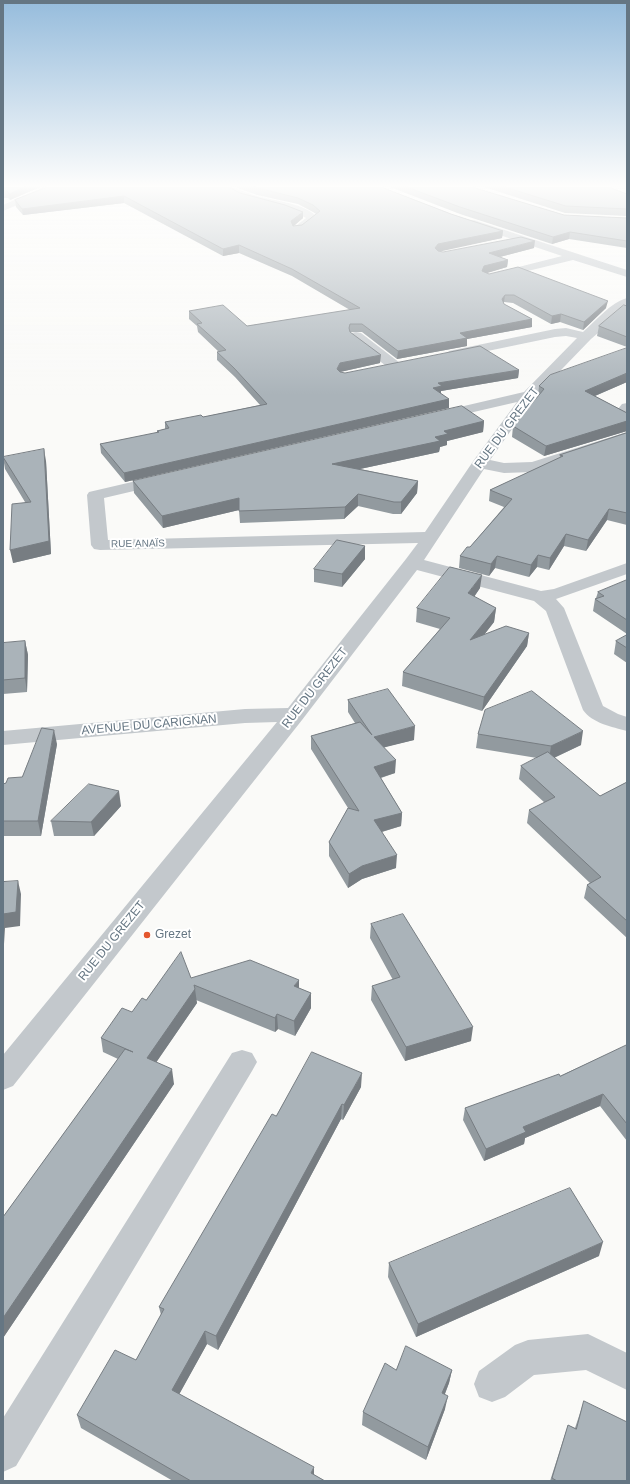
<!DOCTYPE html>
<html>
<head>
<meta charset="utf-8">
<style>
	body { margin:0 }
	#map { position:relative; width:630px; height:1484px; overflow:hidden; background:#fafaf8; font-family:Arial,sans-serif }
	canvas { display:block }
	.frame { position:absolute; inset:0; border:4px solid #657683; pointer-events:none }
</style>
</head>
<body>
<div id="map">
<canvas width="630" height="1484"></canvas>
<div class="frame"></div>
</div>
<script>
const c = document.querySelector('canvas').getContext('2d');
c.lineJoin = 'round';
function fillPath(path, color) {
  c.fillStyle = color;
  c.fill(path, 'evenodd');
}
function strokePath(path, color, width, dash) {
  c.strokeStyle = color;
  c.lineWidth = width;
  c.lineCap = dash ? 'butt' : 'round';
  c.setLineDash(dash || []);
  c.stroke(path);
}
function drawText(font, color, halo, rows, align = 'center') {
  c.font = font + ' Arial,sans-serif';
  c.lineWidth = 4;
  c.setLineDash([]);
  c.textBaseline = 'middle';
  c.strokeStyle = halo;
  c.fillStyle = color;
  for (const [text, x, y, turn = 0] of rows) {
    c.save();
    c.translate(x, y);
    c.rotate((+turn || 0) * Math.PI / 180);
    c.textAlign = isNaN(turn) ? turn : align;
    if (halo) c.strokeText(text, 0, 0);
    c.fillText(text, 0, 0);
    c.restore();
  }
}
const minor = new Path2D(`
	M44,187H57L55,189L3,211V205Z
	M224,187C237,187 245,193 257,196C274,201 306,203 318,218L301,231H293L292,229L306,218C283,203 241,208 224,187Z
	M474,220L627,270V277L573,260L495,279L491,278L489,276L491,274L562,256L470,225L469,223L470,221Z
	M627,298V308L591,339L534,398L490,460L504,463L532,462L627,432V442L533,472L504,473L484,469L424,560L541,591L554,589L627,563V574L556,599L564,608L603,706L618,714L627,717V731C612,727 592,723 583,710L546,611L534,601L417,570L302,720L13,1086L3,1090V1055L277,722L245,723L3,745V731L245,709L288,708L406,559L418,543L100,550L94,549L91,545L87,495L89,492L162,475L168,477L170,480L168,483L104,498L108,540L425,532L474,460L517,402L439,420L434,419L432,416L434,413L524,392L577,338L566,336L555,337L454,358L449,357L447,354L449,351L555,329L566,328L583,332C596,321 611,302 627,298Z
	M356,332L361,333L400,363L402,366L400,369H390L351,339L350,336L351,333Z
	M627,403V415L622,414L618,409L622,404Z
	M242,1050L252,1053L257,1062L252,1071L16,1466L3,1472V1418L232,1053Z
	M588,1334L627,1353V1390L586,1370L534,1375L505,1397L492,1402L479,1397L474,1384L479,1371L515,1345L528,1340Z`);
const wall = new Path2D(`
	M3,187H40L10,200L8,198H3Z
	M235,187H381L451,214L503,231L502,238L438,251L443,252L534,248L500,257L508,260L507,267L486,273L606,308L583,330L560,322L551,324L513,303L504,302V304L532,319V327L467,339V346L397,359L362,332H350L380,363L340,372L345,373L519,370L518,378L441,391V394L449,399V408L125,482L101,453L100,444L157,433V431L165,429V422L203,417L260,405L235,377L217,360V352H219L198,332L197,326L189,319V311L247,326L350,310L292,276L239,253L223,256L124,203L23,215L16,207L15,200L230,188L240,193L303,218L294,226L302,225L316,214L313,212L298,204L257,195Z
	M390,187H472L564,215L627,218V248L569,239L552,244L460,214Z
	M484,187H612V189L627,194V216L565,213Z
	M627,306V347L597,336L599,326Z
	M627,348V382L595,396L627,413V431L544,456L512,437L513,426L538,396L539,386Z
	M484,421L483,432L447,441V445L440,447L439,452L360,469L418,481L417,493L401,514H393L358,506L344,519L240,523L239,510L163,528L134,493L133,481Z
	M627,433V525L607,520L586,551L564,546L549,570L537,567L529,577L495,568L489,576L459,568L460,556L470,547L504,507L489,501L490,490L560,458V455Z
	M3,457L46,461L51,554L13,563L25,502L5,469Z
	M365,546V559L342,587L314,582V569Z
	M627,580V634L593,611L595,599L596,598L598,592Z
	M480,588L474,597L496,608L494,622L484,635L529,633L527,646L482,711L402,686L403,672L440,629L416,622L417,608Z
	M627,635V663L614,654L616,641Z
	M25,641L28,655L27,692L3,694V643Z
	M348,700L414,740L384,747L395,773L381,778L402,813L401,826L382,832L396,868L362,879L348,888L329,856V842L348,808L311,749V736L355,723L348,712Z
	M478,734L581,745L554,758L600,796L627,782V938L584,898L587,885L590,883L527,823L529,810L545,803L519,779L521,766L537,758L476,748Z
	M57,744L41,836H3V784L6,783L22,777Z
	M121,806L94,836H54L51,821Z
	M371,924L471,1041L405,1061L371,1000L372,986L393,980L370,938Z
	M191,978L299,988L311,993V1008L295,1036L278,1029L275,1032L196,1000L197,1003L156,1062L174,1084L3,1338V1217L118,1059L103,1052L101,1038L146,1000Z
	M627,1045V1141L600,1106L525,1138L524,1144L484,1161L463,1120L465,1108L560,1076Z
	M361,1087L343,1120L341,1119L218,1350L207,1344L179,1394L325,1481H173L81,1428L77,1415L136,1360L161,1315L159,1307L276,1116Z
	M599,1256L416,1337L388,1277L389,1263Z
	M396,1370H452L449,1383L445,1394V1409L426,1460L362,1425L363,1412Z
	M584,1401L627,1481H550L568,1425L575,1428Z`);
const shadedWall = new Path2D(`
	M25,187H40L10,200L9,194Z
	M124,196V203L23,215L22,209Z
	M303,212V218L291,228V221Z
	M503,231L502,238L438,252L435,248L438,244Z
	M570,232L569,239L552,244L553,237Z
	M535,241L534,248L488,260L489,253Z
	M239,245V253L223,256V249Z
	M508,260L507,267L484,274L482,271L484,266Z
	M505,295L504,302L501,306L502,299Z
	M608,301L606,308L583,330L584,322Z
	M561,314L560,322L551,324L552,316Z
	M532,319V327L467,339V346L397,359L398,351L460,333Z
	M381,355L380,363L340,372L337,369L340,363Z
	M519,370L518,378L441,391V395L433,388L438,383Z
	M627,373V382L583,401L585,391Z
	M449,399V408L125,482L124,473Z
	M484,421L483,432L447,441V445L440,447L439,452L332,475V464L435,437L444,431Z
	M627,421V431L544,456L546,446Z
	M44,449L46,461L51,554L13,563L10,550L49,541Z
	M418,481L417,493L401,514V502Z
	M358,494V506L344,519L345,507Z
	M239,498V510L163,528L162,516Z
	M609,509L607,520L586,551L588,540Z
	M566,534L564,546L549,570L550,558Z
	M365,546V559L342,587V574Z
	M538,555L537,567L529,577L531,565Z
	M497,556L495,568L489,576L491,564Z
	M482,575L480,588L467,607L468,593Z
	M496,608L494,622L469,654L470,640Z
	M529,633L527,646L482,711L484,697Z
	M25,641L28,655L27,692L25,678Z
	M415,726L414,740L374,750V737Z
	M54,730L57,744L41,836L38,821Z
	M583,731L581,745L549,760L551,746Z
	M396,760L395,773L373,780L374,767Z
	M119,791L121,806L94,836L91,822Z
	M402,813L401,826L374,834V820Z
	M397,855L396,868L362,879L348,888L349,874L362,866Z
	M18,881L21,894L20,926L5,928L4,944L3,940V914Z
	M299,980V994L294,986Z
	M195,989L197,1003L149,1073L147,1058Z
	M311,993V1008L295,1036L294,1021Z
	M277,1014L278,1029L275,1032V1018Z
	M473,1027L471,1041L405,1061L406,1047Z
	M172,1069L174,1084L3,1338V1318Z
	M362,1073L361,1087L343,1120L344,1105Z
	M603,1094L600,1106L525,1138L524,1144L484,1161L486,1149L523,1127Z
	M342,1104L341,1119L218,1350L216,1336Z
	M603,1242L599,1256L416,1337L418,1324Z
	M205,1331L207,1344L175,1402L172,1390Z
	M452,1370L449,1383L440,1406L442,1393Z
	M448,1396L445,1409L426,1460L428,1447Z
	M314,1467V1479L311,1473Z`);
const building = new Path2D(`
	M3,187H25L9,194L7,191H3Z
	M48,187H229L240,193L285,205L303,212L291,221L293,226L302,225L320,211L313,205L298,198L254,187H381L451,214L503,231L438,244L435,248L438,251L443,252L521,237L535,241L489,253L508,260L484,266L482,271L489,274L518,267L608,301L584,322L561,314L552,316L514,295H505L502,299L504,304L532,319L460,333L467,338L398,351L362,324H350L349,328L350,332L381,355L340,363L337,369L340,372L345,373L480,346L519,370L438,383L442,386L433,388L449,399L124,473L100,444L159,432L157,431L169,428L165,422L201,415L203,417L267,404L234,368L217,352L226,350L197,324L202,323L189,311L223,305L247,326L360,308L292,269L239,245L223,249L124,196L22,209L15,200Z
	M407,187H472L564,215L627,218V241L570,232L553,237L460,207Z
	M505,187H611V188L627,194V209L566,206Z
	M624,305L627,306V337L599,326Z
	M627,348V373L585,391L627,413V421L546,446L513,426L544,389L539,386L550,375Z
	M462,406L484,421L444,431L448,434L435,437L440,441L332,464L418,481L401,502H394L358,494L345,507L239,511V498L162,516L133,481Z
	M627,433V513L609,509L588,540L566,534L550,558L538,555L531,565L497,556L491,564L460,556L467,547H470L512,499L490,490L563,456L560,455Z
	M44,449L49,541L10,550L12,504L31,502L3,457Z
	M337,540L365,546L342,574L314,569Z
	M450,567L482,575L468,593L496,608L470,640L506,626L529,633L484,697L403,672L450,618L417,608Z
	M627,580V620L595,599L604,596L598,592Z
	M627,635V648L616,641Z
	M25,641V678L3,680V643Z
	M388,689L415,726L374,737L396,760L374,767L402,813L374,820L397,855L362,866L349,874L329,842L348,808L359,811L311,736L360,722L372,735L348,700Z
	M532,691L583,731L551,746L478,734L485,710Z
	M42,728L54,730L38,821H3V784L6,783L8,778L22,777Z
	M548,752L600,796L627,782V921L587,885L601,877L529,810L555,797L521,766Z
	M89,784L119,791L91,822L51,821Z
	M18,881L16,912L3,914V882Z
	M403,914L473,1027L406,1047L372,986L400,977L371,924Z
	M181,952L191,978L250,960L299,980L294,986L311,993L294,1021L277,1014L275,1018L194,985L195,989L147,1058L172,1069L3,1318V1217L125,1049L133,1052L101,1038L122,1008L132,1012L142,998L146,1000Z
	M627,1045V1124L603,1094L523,1127L526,1132L486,1149L465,1108L559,1074L560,1076Z
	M312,1052L362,1073L344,1105L342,1104L216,1336L205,1331L172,1390L314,1467L311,1473L325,1481H191L77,1415L115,1350L136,1360L164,1309L159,1307L272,1114L276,1116Z
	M570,1188L603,1242L418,1324L389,1263Z
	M406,1346L452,1370L442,1393L448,1396L428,1447L363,1412L385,1363L396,1370Z
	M584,1401L627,1422V1481H557L552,1478L568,1425L576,1429Z`);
const markers = [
	[147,935,4,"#e4572e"]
];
const farStreetnames = [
	["RUE ANAÏS",138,544,-1]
];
const streetNames = [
	["RUE DU GREZET",507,428,-53],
	["RUE DU GREZET",315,688,-52],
	["AVENUE DU CARIGNAN",149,725,-5],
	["RUE DU GREZET",112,941,-51]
];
const poiNames = [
	["Grezet",155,935]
];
fillPath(minor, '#c3c8cc');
fillPath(wall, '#929a9f');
fillPath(shadedWall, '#777d82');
fillPath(building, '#aab3b9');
strokePath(building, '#777d82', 1);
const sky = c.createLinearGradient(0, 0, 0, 395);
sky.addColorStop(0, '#96bcdc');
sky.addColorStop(0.47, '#fdfdfc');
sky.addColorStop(1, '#fdfdfc00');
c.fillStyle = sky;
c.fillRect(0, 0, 630, 395);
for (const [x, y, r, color] of markers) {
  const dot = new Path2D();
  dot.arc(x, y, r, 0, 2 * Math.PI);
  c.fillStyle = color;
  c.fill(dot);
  strokePath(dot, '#fff', 1.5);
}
drawText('10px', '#657683', '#fff', farStreetnames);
drawText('12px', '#657683', '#fff', streetNames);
drawText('12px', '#657683', '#fff', poiNames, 'left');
</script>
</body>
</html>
